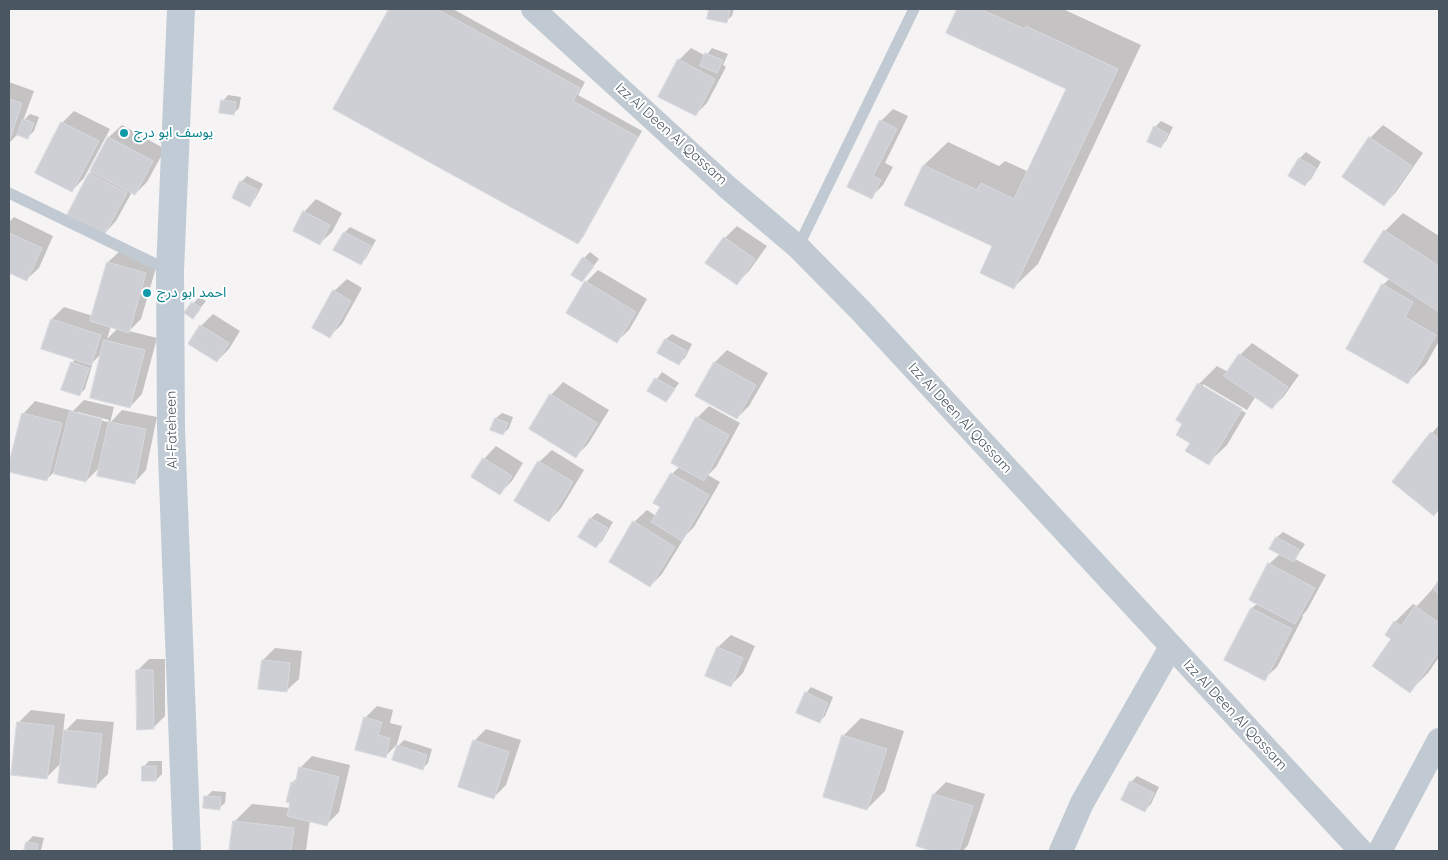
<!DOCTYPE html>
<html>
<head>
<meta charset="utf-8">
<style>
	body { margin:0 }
	#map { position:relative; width:1448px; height:860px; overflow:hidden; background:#f5f3f3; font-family:Quicksand,sans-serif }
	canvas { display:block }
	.frame { position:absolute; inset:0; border:10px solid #4a5661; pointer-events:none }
</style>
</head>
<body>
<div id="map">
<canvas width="1448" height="860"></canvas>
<div class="frame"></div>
</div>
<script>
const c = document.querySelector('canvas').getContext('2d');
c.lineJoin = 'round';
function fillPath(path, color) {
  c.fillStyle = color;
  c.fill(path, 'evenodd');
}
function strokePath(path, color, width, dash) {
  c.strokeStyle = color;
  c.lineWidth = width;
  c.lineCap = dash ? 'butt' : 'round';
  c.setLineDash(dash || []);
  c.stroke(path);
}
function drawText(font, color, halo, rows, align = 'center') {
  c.font = font + ' Quicksand,"Noto Sans Arabic",sans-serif';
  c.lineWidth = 4;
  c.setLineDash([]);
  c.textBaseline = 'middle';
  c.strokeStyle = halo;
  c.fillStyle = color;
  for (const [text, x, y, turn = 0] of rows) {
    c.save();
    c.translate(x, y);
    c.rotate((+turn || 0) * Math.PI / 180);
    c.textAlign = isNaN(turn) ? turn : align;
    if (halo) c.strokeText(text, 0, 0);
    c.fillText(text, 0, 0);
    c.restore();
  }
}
const shadow = new Path2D(`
	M391,9H453L585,82L578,95L642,131L583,237L578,243L335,109Z
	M710,9H734L732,16L726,21L708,18Z
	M959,9H1063L1141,45L1038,264L1014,287L994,246L906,205L924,165L948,142L999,166L1005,161L1029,172L1068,88L948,33Z
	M691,48L706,56L712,48L728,54L723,65L726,67L707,103L695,115L679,60Z
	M9,82L34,91L23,121L30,114L39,117L34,131L28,137L18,134L9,143Z
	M228,95L241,97L239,108L233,114L223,101Z
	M893,109L908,116L885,163L893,167L883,185L871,197L849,186L881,121Z
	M74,111L110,129L84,178L72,191L62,123Z
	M1161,121L1173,127L1166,141L1160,147L1155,127Z
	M122,125L165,149L147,182L135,194L132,192L116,221L104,234L90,174L109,137Z
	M1383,125L1423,153L1396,192L1384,205L1344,177L1370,138Z
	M1306,152L1321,162L1311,179L1305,185L1289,175L1300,158Z
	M247,176L263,184L255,199L249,205L241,182Z
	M316,199L342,213L332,232L319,244L304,212Z
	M1403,213L1439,236V341L1426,364L1408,382L1383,285L1390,278L1365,262L1385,231Z
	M14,217L53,236L39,268L26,280L9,272V222Z
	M737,226L767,246L749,271L737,283L725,238Z
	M350,227L376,240L366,258L360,264L345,232Z
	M121,250L158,261L141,319L129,331L157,338L142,394L130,407L103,352L93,362L85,389L79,395L72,363L75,359L42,348L52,319L64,307L93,316L108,262ZM111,326L118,328L107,339Z
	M590,252L599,259L582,281L584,258Z
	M598,270L647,299L629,330L616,342L586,282Z
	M347,279L362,288L342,324L330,336L334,291Z
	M199,297L206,301L193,317L186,312Z
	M213,314L240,331L229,349L217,361L190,344L201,326Z
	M672,334L692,344L685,358L679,363L659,352L666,339Z
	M1252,343L1299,375L1284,396L1272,408L1256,396L1247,410L1203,384V387L1246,413L1227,445L1208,463L1192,442L1184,424L1178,420L1199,384L1217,366L1228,372L1240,355Z
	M727,350L768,373L749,406L737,418L696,395L715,362Z
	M662,372L679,383L666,401L649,390Z
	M563,382L609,410L588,444L576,456L530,429L551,395Z
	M84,400L114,407L110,423L122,410L157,417L146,470L134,483L101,466L86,481L57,469L46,480L9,470L23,414L35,401L73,411ZM78,412L109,420L108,422L78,415Z
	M709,406L740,423L716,467L708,475L720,482L694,527L686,535L662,574L650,586L634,522L647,510L656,516L661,506L655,503L672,474L680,466L697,418Z
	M502,413L513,417L509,428L503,434L492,429L496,418Z
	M1439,425V509L1434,514L1432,433Z
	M496,446L523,463L512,481L500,493L484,459Z
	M552,450L584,470L561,508L549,521L516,501L539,462Z
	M597,513L613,522L602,541L596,546L580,537L591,518Z
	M1283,532L1305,544L1295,559L1326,575L1307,610L1302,616L1303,617L1277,667L1264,679L1226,659L1252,608L1258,603L1269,564L1280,554L1271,549L1277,537Z
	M1439,582V657L1428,673L1410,691L1393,639L1387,634L1395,622L1413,604L1417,606Z
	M731,635L755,646L743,673L730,686L706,676L718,647Z
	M275,648L302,651L299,679L286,691L263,660Z
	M149,659H165V716L153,728L137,671Z
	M811,687L833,697L825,716L819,722L806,693Z
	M377,706L393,710L390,723L402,726L397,744L385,757L365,718Z
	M31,710L65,714L63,733L77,719L114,722L108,774L96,786L61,763L46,778L18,723Z
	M861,718L904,731L885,791L867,809L843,736Z
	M486,729L521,740L506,785L494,797L474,741Z
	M404,740L432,749L428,763L422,769L398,746Z
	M312,756L350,765L339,812L327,824L310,820L306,851H230L234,822L252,804L290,808L292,783L297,778L300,768Z
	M149,761H162V774L156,780L143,767Z
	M1137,776L1159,787L1151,804L1145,810L1131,782Z
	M946,782L985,794L968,845L963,851H936L918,846L934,794Z
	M212,791L226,792L225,803L219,808L206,797Z
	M33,836L44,838L41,850L25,851L27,842Z`);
const building = new Path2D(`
	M389,9H437L580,88L573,101L638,137L578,244L333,109Z
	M709,9H730L727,23L707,19Z
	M957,9H980L1025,29L1026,26L1118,69L1014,289L980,273L992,246L904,205L923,165L977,190L981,183L1014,199L1066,89L946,33Z
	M705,53L723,60L717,73L700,66Z
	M678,59L715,79L696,116L658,97Z
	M9,99L22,103L9,142Z
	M221,100L236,102L234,115L219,113Z
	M23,119L34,123L28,139L17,135Z
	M880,120L897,129L873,176L881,180L872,199L847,187Z
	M61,122L99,141L72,192L35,173Z
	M1154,126L1168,134L1161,148L1147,142Z
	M108,137L153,161L135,195L90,171Z
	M1369,137L1412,166L1384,206L1342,177Z
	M1299,158L1316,168L1305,186L1288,176Z
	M89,173L127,193L104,235L67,215Z
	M240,181L258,190L250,207L232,198Z
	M303,211L330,225L320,245L293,231Z
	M1384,230L1439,266V312L1363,262Z
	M344,232L371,246L361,265L333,250Z
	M9,233L42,248L27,281L9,273Z
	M724,237L755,259L737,285L705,263Z
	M583,257L594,266L582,282L571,275Z
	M107,262L146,273L129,333L90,321Z
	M585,281L636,312L617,343L566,313Z
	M1382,284L1413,302L1405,317L1436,335L1408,384L1346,349Z
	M333,290L351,301L330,338L312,328Z
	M192,302L201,308L193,319L184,313Z
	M51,319L101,335L91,365L41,349Z
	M200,325L229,343L217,362L188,344Z
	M665,339L687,351L679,365L657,353Z
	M104,340L145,350L130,408L90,398Z
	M1239,354L1288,387L1272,409L1224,376Z
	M71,362L89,368L80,396L61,390Z
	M714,362L756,385L737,419L695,396Z
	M655,378L675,389L666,402L647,391Z
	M1198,383L1242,409L1209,465L1185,451L1190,443L1176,435L1182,424L1176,420Z
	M550,394L597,423L576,458L529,429Z
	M70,411L102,419L86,482L54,474Z
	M22,413L62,423L47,481L9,472V463Z
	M696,417L729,435L704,481L671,463Z
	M495,418L508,423L503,435L490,430Z
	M109,422L146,429L135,484L97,476Z
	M1431,432L1439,439V509L1434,516L1392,482Z
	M483,458L512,476L500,495L471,477Z
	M538,461L573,482L549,522L514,501Z
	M671,473L709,495L682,541L651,522L660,507L653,503Z
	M590,518L608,528L596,548L578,537Z
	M633,521L675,547L650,587L609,562Z
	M1276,537L1300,550L1294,562L1269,549Z
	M1268,563L1315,588L1295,624L1249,600Z
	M1439,580V594L1433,589Z
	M1415,606L1439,623V652L1410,693L1372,666L1391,639L1385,635L1394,621L1401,626Z
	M1251,608L1292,629L1265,681L1224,660Z
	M717,647L743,658L731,687L705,676Z
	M262,660L290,663L287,692L258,689Z
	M136,670H153L154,729L137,730Z
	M805,692L828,703L820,723L796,713Z
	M364,717L382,722L378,735L390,738L386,758L355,750Z
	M17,722L54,726L47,779L11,775Z
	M64,730L102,734L96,788L58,783Z
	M842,735L887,749L867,810L823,797Z
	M473,740L509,752L494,799L458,787Z
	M397,745L427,755L423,770L392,760Z
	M142,766H156V781H142Z
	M299,767L339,777L327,826L287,816L290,803L286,802L291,782L295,783Z
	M1130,781L1154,793L1145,812L1121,800Z
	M933,794L973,806L959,851H932L916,846Z
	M204,796L221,797L220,810L203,808Z
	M233,821L294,828L291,851H229Z
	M26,842L38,844L37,851H24Z`);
const lane = new Path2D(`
	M9,193L170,271
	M798,247L914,9`);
const street = new Path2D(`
	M533,9L726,186L798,247L862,312L1361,851
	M1061,851L1082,803L1171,647
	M1380,851L1439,740`);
const secondary = new Path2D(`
	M181,9L170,271L171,428L187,851`);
const markers = [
	[124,133,5,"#0f9aa8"],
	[147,293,5,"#0f9aa8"]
];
const cultureNames = [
	["يوسف ابو درج",134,133],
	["احمد ابو درج",157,293]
];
const streetNames = [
	["Izz Al Deen Al Qassam",671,134,42],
	["Izz Al Deen Al Qassam",960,418,47],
	["Al-Fateheen",172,430,-91],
	["Izz Al Deen Al Qassam",1235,715,47]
];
fillPath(shadow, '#0003');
fillPath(building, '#cdcfd5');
strokePath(building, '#d7d9de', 1);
strokePath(lane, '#c1cad2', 11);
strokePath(street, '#c1cad2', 24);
strokePath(secondary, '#c1cbd6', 28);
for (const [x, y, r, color] of markers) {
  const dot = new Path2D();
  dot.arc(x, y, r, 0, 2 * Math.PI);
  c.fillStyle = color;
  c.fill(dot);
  strokePath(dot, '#fff', 2);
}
drawText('14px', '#0d838f', '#fff', cultureNames, 'left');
drawText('14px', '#4a5661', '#fff', streetNames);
</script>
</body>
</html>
